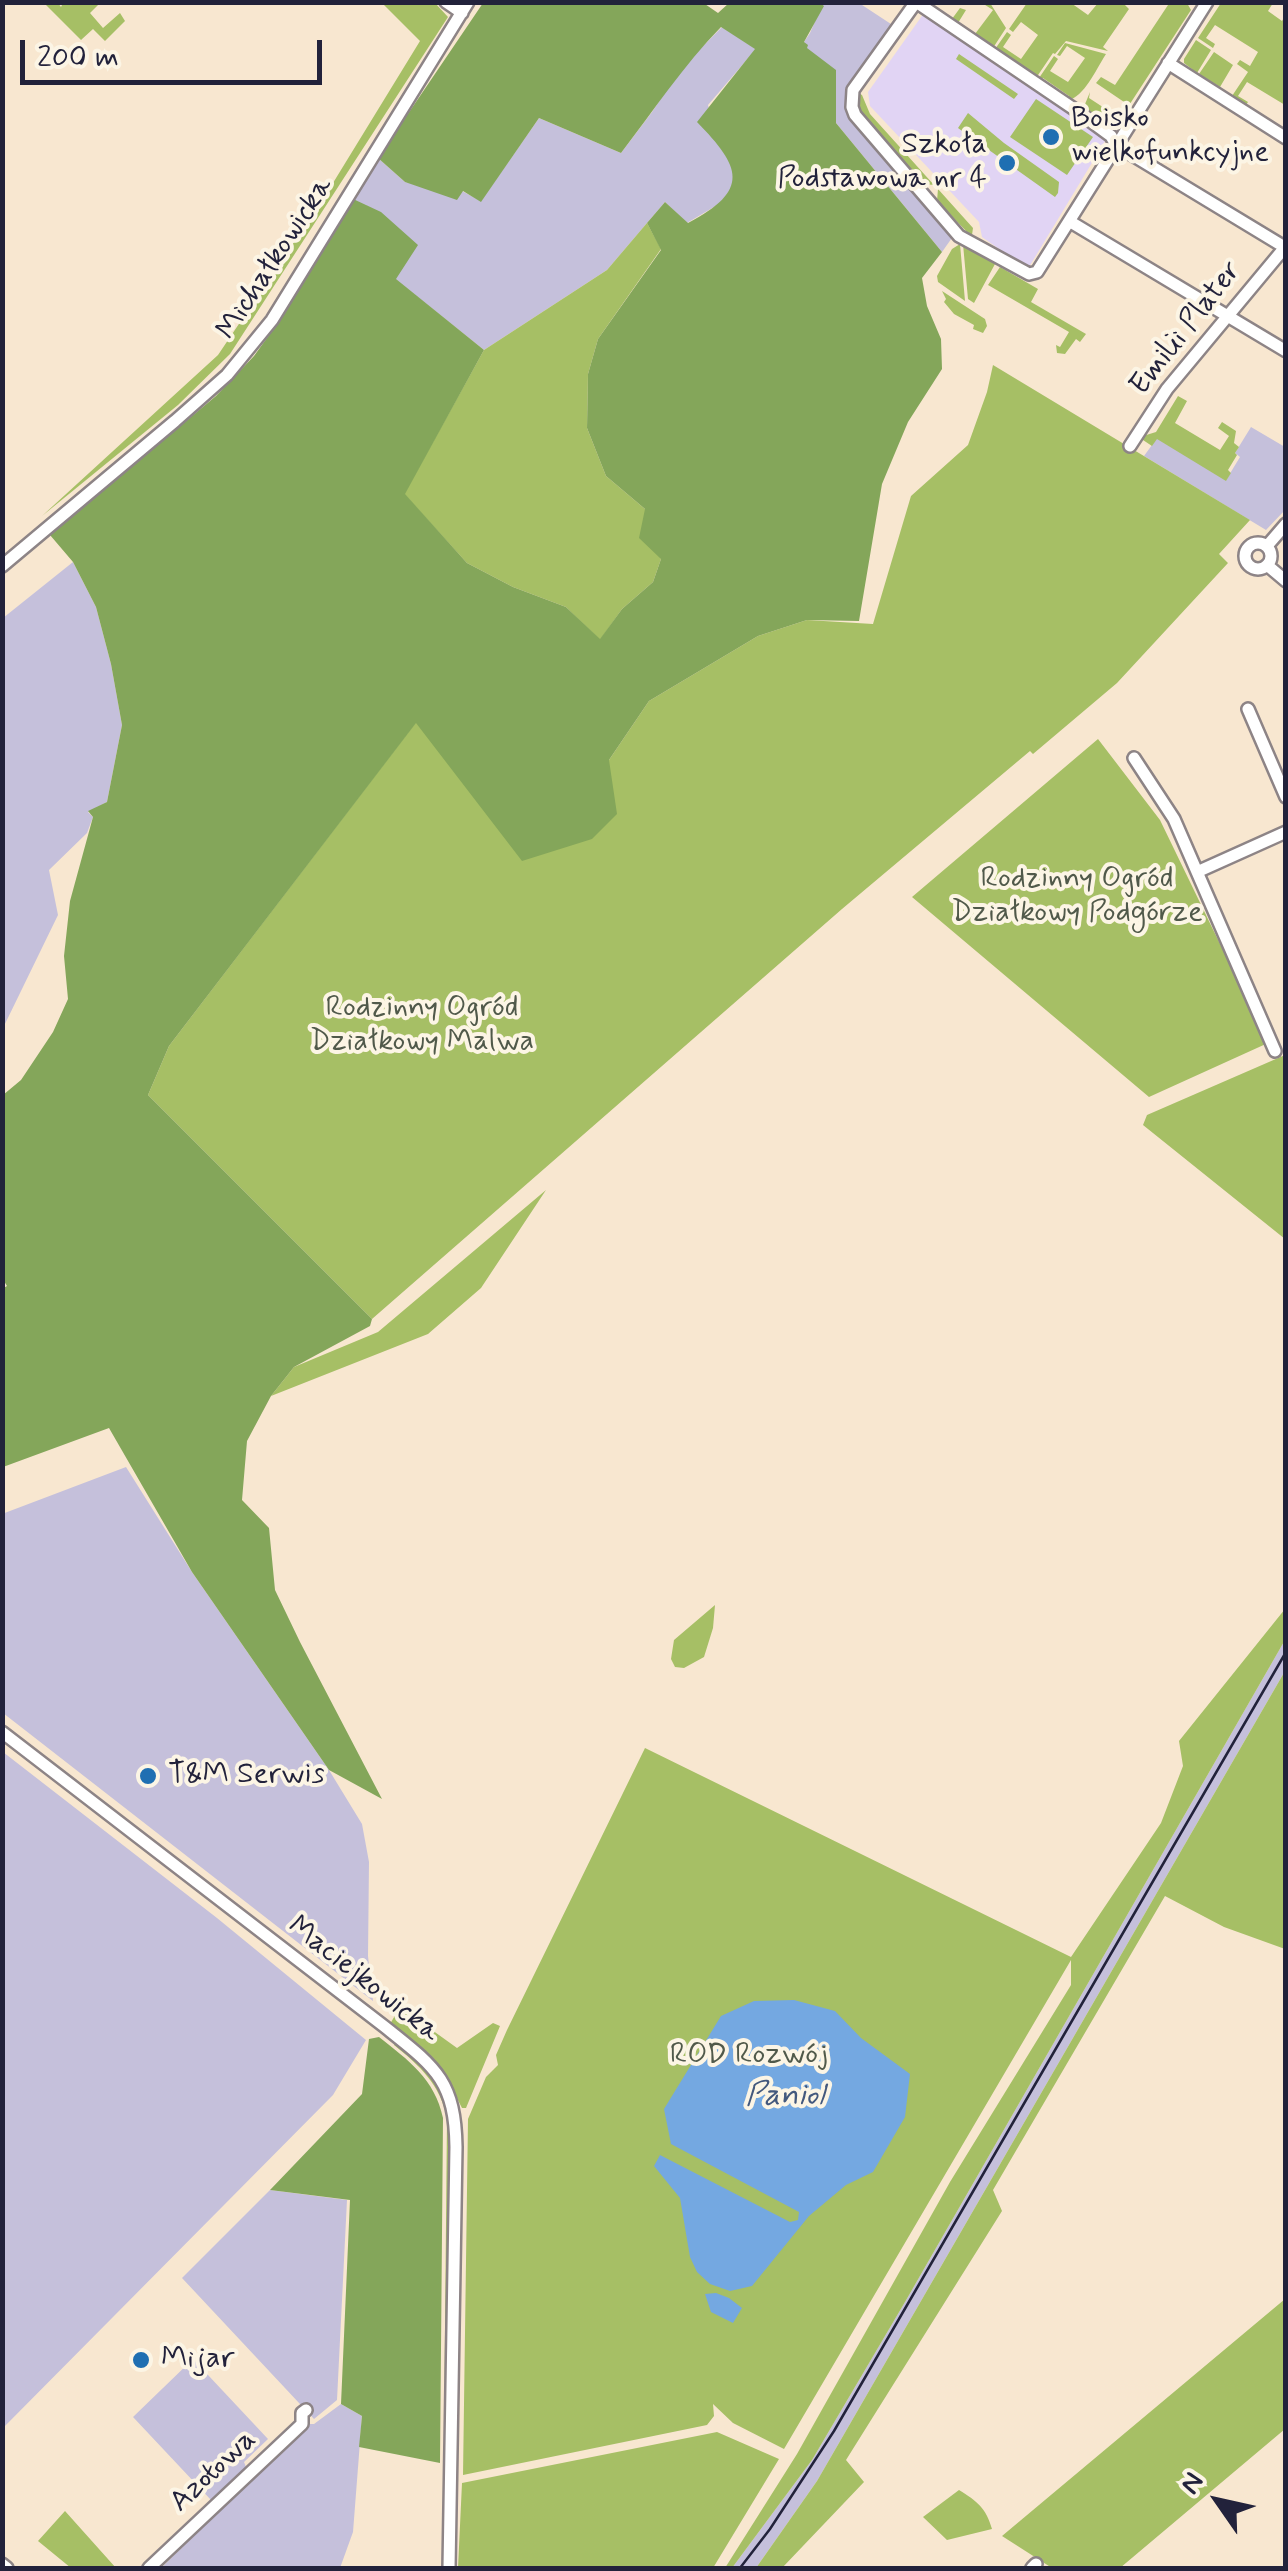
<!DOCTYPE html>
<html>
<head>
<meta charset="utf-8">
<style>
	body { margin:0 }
	#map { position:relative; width:1288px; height:2571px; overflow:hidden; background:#f8e7d0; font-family:Mynerve,sans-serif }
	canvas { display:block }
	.frame { position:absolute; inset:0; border:5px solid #22223b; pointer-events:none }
	.north { position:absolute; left:1168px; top:2451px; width:100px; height:100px; -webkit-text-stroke:8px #fcf5e5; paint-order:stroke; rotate:304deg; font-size:28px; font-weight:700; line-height:40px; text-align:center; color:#22223b }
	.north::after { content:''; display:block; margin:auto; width:35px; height:45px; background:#22223b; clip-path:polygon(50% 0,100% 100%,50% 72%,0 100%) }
	.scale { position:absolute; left:20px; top:40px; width:302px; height:45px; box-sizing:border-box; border:5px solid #22223b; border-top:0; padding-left:12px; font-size:30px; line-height:35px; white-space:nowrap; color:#22223b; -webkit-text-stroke:8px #fcf5e5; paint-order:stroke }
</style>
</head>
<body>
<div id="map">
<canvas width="1288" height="2571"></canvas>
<div class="frame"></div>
<div class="north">N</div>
<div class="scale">200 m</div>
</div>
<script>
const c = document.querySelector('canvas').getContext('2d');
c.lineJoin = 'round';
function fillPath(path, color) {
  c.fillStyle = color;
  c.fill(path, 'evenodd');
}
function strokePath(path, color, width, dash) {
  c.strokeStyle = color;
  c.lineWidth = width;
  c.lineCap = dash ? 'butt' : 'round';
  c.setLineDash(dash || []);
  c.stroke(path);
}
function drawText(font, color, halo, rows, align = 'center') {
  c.font = font + ' Mynerve,sans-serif';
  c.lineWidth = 8;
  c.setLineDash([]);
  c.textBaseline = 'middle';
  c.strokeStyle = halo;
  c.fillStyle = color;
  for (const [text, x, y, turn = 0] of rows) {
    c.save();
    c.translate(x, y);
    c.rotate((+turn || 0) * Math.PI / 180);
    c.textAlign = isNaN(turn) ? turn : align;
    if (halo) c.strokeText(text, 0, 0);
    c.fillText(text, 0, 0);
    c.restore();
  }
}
const built = new Path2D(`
	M924,13L1107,138L1029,267L1026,268L982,237L979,222L870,106L868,92Z`);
const industrial = new Path2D(`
	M820,3H859L894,26L848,92L954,235L942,252L836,123L804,42L810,33L819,12Z
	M722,27L756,49L708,105L720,146L731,164L734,178L730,191L719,204L687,223L665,202L607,270L484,350L395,279L351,198L378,158L405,182L462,191L481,201L539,118L621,153L652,112L672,82L694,55Z
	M1251,427L1285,447V510L1266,530L1144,456L1157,438L1226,480L1240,457L1235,453Z
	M73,562L96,607L111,664L122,725L107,802L88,812L93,817L87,833L49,870L58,915L3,1028V618Z
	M126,1467L192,1572L329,1770L362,1824L369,1862L368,1956L373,2001L3,1713L2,1514Z
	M1285,1640V1671L817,2481L756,2568H732L812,2460L905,2302Z
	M3,1752L217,1918L366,2040L333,2095L3,2428Z
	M270,2190L347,2200L337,2400L314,2419L182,2278Z
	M193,2359L268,2439L244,2462L246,2467L211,2500L133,2417Z
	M341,2404L362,2416L353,2532L340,2568H161L204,2526V2522L310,2424H314Z`);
const green = new Path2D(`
	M1170,2L1187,3L1191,10L1126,110L1127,104L1096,83L1101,77L1115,85Z
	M44,3L48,5L58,3L61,7L63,3H100L90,13L103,28L120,13L125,21L105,41L93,29L81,40Z
	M382,3H435L448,17L230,354L178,405L42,516L218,355L325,196L420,41Z
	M982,3H990L1006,28L991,51L949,23L960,8L966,10L958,23L975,34L993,10Z
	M1027,3H1071L1088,15L1098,3H1123L1129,9L1103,47L1108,51L1066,41L1055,54L1053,53L1034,81L993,52L1007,32L1011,35L1003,47L1021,59L1038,35L1021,22L1013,32L1009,29Z
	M1221,3H1273L1268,11L1282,21L1285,16V105L1247,82L1238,96L1248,102L1244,108L1230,99L1248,72L1237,64L1240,60L1250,66L1258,52L1215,25L1206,38L1215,44L1213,48L1198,38Z
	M1196,40L1211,50L1197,73L1184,63V59Z
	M1065,43L1106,54C1095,71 1085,96 1067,101L1069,96L1043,78L1040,80L1039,78L1054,56L1058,59L1050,71L1068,82L1085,58L1067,46L1060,56L1057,55Z
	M1214,52L1233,65L1220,87L1199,74Z
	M959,54L1018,94L1014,99L956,59Z
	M857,92L862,95L870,114L934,185L923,184L861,118L857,108Z
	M1090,92L1089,98L1118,117L1123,111L1125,112L1111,132L1083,109Z
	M1036,99L1093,137L1067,175L1010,137Z
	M968,113L1004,143L1059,182L1058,193L1055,197L958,128Z
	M938,189L973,228L972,235L967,232L937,201Z
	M647,223L661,249L598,339L588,374L587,428L606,476L645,509L661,559L653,582L622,609L600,640L566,607L513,587L467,563L404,494L484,350L607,270Z
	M960,244L965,301L938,282L937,276L952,249Z
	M963,244L995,264L974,303L968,299Z
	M1000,267L1038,289L1031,302L1086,334L1080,342L1076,339L1065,354L1057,353L1056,345L1060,347L1069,332L988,285Z
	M942,291L985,319L987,326L983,333L973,329L974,325L954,314L944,302L946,299Z
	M993,365L1250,520L1219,554L1228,563L1117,683L1033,754L1030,751L842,909L372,1319L148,1095L169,1046L416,722L609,760L649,701L758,636L807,620L873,624L911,496L968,445L987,392Z
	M1178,396L1187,401L1175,423L1220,450L1229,436L1218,428L1222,422L1236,431L1234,443L1239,447L1235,453L1237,455L1228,470L1231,473L1226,481L1157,439L1152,446L1143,440V436L1156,432Z
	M1098,739L1160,820L1268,1043L1149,1097L912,897Z
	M1285,1055V1239L1143,1125L1147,1115Z
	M546,1190L481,1288L428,1334L271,1396L294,1367L378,1332Z
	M715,1605L713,1628L704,1657L684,1668L675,1667L671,1659L674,1640Z
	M1285,1609V1640L905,2302L812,2460L732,2568H725L797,2454L950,2182L1071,1985V1960L784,2449L733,2423L713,2404L714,2416L707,2425L463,2475L468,2119L486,2077L498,2065L496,2055L507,2030L645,1748L1071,1957L1161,1823L1183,1766L1179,1741Z
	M1285,1671V1949L1224,1927L1165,1896L993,2190L1002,2211L846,2460L864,2482L782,2568H756L817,2481Z
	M400,2007L457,2048L493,2023L500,2026L466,2108H462L442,2069L428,2054L390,2024Z
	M395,2043C422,2064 441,2083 449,2117L446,2435L444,2436L447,2118C440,2084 420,2066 394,2045Z
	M1285,2299V2429L1120,2568H1052L1002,2536Z
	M717,2432L779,2459L713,2568H458L462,2483Z
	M959,2490C977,2501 986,2508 992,2529L947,2540L923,2517Z
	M65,2511L116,2568H71L38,2541Z`);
const forest = new Path2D(`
	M702,2L718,13L729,3H820L824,6L804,42L808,45L807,48L836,70V123L942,252L922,278L927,306L941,339L942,369L908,422L882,484L859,621L807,620L758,636L649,701L609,760L617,814L592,839L522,861L416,723L169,1046L148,1095L372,1319L370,1326L294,1367L271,1396L247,1441L242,1500L269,1528L275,1590L300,1642L382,1799L329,1770L192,1572L109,1428L3,1467L2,1289L7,1286L2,1278L3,1095L21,1080L53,1032L68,999L64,956L70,901L93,817L88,811L107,802L122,725L111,664L96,607L73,562L50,535L216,396L254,356L285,313L351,198L381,212L418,245L396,279L484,350L405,494L467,563L513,587L566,607L600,639L622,609L653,582L661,559L639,538L645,509L606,476L587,428L588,374L598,339L661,250L647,223L665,202L688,223C751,190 741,167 697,122L755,49L721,27C683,66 654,110 621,153L539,118L481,202L463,191L457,200L405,182L378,158L483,3Z
	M379,2037C408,2060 435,2079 443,2118L440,2463L359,2447L362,2416L341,2404L350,2200L270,2190L362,2094L369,2039Z`);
const water = new Path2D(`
	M794,2000L835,2011L861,2038L910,2074L905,2117L873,2172L846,2185L809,2216L752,2286L730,2291L710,2284L697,2272L690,2257L680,2198L654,2166L660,2155L790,2222L798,2220L799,2212L671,2144L664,2109L721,2016L754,2001Z
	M716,2293L729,2298L742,2308L733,2323L711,2312L705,2294Z`);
const minor = new Path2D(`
	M446,2L462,13
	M916,2L853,90L852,107L855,115L959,236L1029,274L1037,272L1207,2
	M916,2L1077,111L1111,136L1116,145L1286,248
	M1168,63L1286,138
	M1069,221L1286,351
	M1130,446L1167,389L1286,246
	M1245 556a13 13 0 1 1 26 0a13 13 0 1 1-26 0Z
	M1267,546L1286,524
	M1267,565L1286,581
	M2,566L175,421L227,375L272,320L468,2
	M1248,709L1286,797
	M1134,758L1174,819L1275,1051
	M1197,872L1286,832
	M2,1732L385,2027C435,2067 455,2080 456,2147L449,2568
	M2,2564L7,2568
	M149,2568L302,2424V2413L306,2410
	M1032,2568L1036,2564`);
const rail = new Path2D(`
	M740,2568L770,2529L834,2431L1286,1652`);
const markers = [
	[1051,137,10,"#1f6fb2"],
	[1007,163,10,"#1f6fb2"],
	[148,1776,10,"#1f6fb2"],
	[141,2360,10,"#1f6fb2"]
];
const poiNames = [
	["Boisko",1071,120],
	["wielkofunkcyjne",1071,154],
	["Szkoła",987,146,"right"],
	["Podstawowa nr 4",987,180,"right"],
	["T&M Serwis",168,1776],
	["Mijar",161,2360]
];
const streetNames = [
	["Michałkowicka",276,259,-57],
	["Emilii Plater",1187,329,-52],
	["Maciejkowicka",363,1980,38],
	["Azotowa",214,2472,-43]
];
const parkNames = [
	["Rodzinny Ogród",1077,880],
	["Działkowy Podgórze",1077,914],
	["Rodzinny Ogród",422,1009],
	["Działkowy Malwa",422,1043],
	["ROD Rozwój",749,2056]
];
const waterNames = [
	["Paniol",785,2097]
];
fillPath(built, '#e1d4f4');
fillPath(industrial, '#c5c0db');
fillPath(green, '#a6bf65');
fillPath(forest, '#84a65a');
fillPath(water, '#74a8e1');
strokePath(minor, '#8d8486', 16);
strokePath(minor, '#fff', 11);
strokePath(rail, '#22223b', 2.5);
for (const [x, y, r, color] of markers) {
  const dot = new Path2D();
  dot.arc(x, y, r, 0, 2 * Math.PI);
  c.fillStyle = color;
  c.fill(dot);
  strokePath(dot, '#fcf5e5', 4);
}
drawText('30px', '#22223b', '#fcf5e5', poiNames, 'left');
drawText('30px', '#22223b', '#fcf5e5', streetNames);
drawText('30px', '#50594a', '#fcf5e5', parkNames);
drawText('italic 32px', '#43587d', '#fcf5e5', waterNames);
</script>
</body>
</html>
